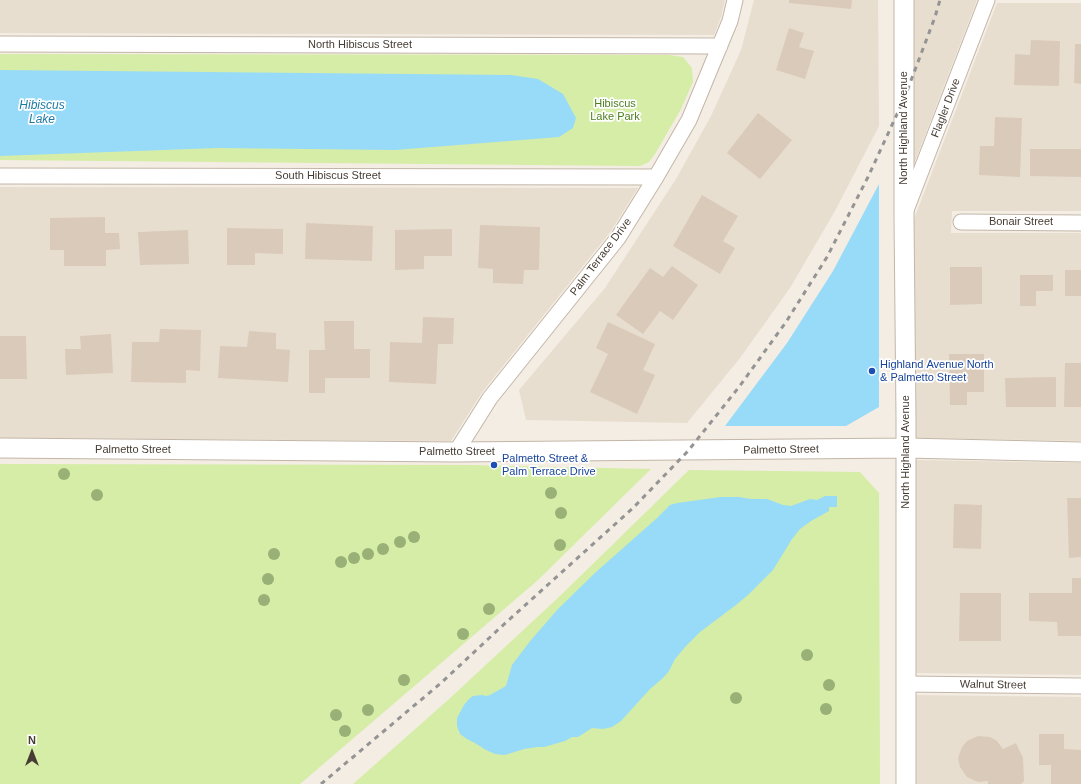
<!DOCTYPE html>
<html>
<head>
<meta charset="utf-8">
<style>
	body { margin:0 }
	#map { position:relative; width:1081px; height:784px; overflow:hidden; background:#f4ede3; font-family:Helvetica,sans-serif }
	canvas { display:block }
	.north { position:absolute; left:12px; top:732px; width:40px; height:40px; -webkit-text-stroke:3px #fff; paint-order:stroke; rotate:0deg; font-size:11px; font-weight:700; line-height:16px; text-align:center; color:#463c33 }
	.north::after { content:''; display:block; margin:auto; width:14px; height:18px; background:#463c33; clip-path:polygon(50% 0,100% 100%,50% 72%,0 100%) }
</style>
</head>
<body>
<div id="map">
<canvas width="1081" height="784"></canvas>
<div class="north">N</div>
</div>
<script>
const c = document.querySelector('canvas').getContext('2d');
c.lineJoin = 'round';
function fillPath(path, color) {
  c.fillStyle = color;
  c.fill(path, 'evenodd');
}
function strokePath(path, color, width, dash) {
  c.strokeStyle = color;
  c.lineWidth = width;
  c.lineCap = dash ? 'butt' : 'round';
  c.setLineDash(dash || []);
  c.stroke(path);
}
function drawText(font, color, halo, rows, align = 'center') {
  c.font = font + ' Helvetica,sans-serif';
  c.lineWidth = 3.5;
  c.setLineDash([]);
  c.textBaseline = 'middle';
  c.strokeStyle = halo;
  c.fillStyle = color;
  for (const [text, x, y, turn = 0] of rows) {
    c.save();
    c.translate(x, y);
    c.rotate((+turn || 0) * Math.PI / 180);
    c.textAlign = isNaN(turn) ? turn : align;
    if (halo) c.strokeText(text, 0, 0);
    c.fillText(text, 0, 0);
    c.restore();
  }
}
const residential = new Path2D(`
	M0,0H725L721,17L714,35L0,33Z
	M754,0H878L879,126L835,211L790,288L740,358L687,423L526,420L519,390L605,288L676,179L711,116L741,50Z
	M914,0H977L914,164Z
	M997,3H1081V211H952L951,233H1081V441L916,438L914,219Z
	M0,187L638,188L611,231L483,391L451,441L0,438Z
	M916,460L1081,463V675L915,673Z
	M915,695L1081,697V784H916Z`);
const green = new Path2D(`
	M0,54L669,55L683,57L692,68L693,82L681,109L655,154L649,162L640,166L0,160Z
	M0,464L472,465L651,469L538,580L300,784H0Z
	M689,470L860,472L879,493L880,784H353L448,700L561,595Z`);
const water = new Path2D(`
	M0,70L511,75L538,79L563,94L576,118L573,128L559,137L395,150L218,148L0,156Z
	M879,184V407L846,426H725L787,343L833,271Z
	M825,496H837V507H829V511L811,521L800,529L792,539L773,570L748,595L736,605L700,632L686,646L675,659L669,671L663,678L650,689L621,721L612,727L603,729L592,728L578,737H572L565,741L544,747H537L524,749L505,755L495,754L486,750L475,743L467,739L460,734L457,726V718L464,705L469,699L473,696L482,695L486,696L490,695L506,686L512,665L531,640L558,609L596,572L656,519L670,505L677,503L721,497H739L751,499H767L783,505L791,506L810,499L817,500Z`);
const building = new Path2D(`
	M789,0H852L851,9L789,3Z
	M789,28L804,33L799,47L814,51L805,79L776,70Z
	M1031,40L1060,41L1059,86L1014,85L1015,54L1030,55Z
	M1075,44H1081V84L1074,83Z
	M758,113L792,140L760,179L727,153Z
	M995,117L1022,118L1020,177L979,175L980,146H994Z
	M1030,149H1081V177L1030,176Z
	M702,195L738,216L723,241L735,248L720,274L673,246Z
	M105,217V233H119L120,249L106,250V266H64V250H50V218Z
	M306,223L373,226L372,261L305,259Z
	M480,225L540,227L539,270H524L523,284L493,283V269L478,268Z
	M227,228L283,229V254L255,253V265H227Z
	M452,229V256H424V269L395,270V230Z
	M188,230L189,264L140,265L138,232Z
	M672,266L698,285L673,320L660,311L643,334L616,315L650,268L663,277Z
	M950,267H982V304L950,305Z
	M1065,270H1081V296H1065Z
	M1020,275H1053V291H1036V306H1020Z
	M423,317L454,318L453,344H438L436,384L389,382L390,342L422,343Z
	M324,321H354V349H370V378H325V393H309V350H325Z
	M608,322L655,344L643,370L655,375L637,414L590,392L608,354L596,348Z
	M160,329L201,330L200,371L186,370V383L131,382L132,342H159Z
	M249,331L276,333V349L290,350L288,382L218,378L220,346L247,347Z
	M111,334L113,373L66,375L65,349H81L80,336Z
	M0,336H26L27,379H0Z
	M949,354H984V392H967V405H950Z
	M1065,363H1081V407H1064Z
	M1056,377V407H1006L1005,378Z
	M1067,498H1081V557L1069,558Z
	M954,504L982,505L981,549L953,548Z
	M1072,578H1081V636H1058L1057,622L1029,621V593H1072Z
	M960,593H1001V641H959Z
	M1039,734H1064V749L1081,750V784H1051V765H1039Z
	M978,736L990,737L997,741L1003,749L1016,743L1023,758L1024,781L1021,784H988V781L978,782L967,777L960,767L958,759L959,755L962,747L967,741Z`);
const minor = new Path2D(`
	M0,44L720,46
	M0,176L656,177
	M906,210L987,0
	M961,222L1081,223
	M456,452L490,398L618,238L656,177L689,120L730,21L735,0
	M905,684L1081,686`);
const tertiary = new Path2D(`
	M904,0V217L906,419V784
	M0,448L456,452L906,448L1081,452`);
const rail = new Path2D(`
	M321,784L441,683L501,627L633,508L688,451L739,387L786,322L827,257L868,177L904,99L935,17L940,0`);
const trees = [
	[64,474],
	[551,493],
	[97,495],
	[561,513],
	[414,537],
	[400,542],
	[560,545],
	[383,549],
	[274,554],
	[368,554],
	[354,558],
	[341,562],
	[268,579],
	[264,600],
	[489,609],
	[463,634],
	[807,655],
	[404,680],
	[829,685],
	[736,698],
	[826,709],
	[368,710],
	[336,715],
	[345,731]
];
const markers = [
	[872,371,4,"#1a4fb4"],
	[494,465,4,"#1a4fb4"]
];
const streetNames = [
	["North Hibiscus Street",360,45],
	["Flagler Drive",946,108,-69],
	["North Highland Avenue",904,128,-90],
	["South Hibiscus Street",328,176],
	["Bonair Street",1021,222],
	["Palm Terrace Drive",601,257,-53],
	["Palmetto Street",133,450],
	["Palmetto Street",781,450,-1],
	["Palmetto Street",457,452],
	["North Highland Avenue",906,452,-90],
	["Walnut Street",993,685,1]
];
const parkNames = [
	["Hibiscus",615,104],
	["Lake Park",615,117]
];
const transitNames = [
	["Highland Avenue North",880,365],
	["& Palmetto Street",880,378],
	["Palmetto Street &",502,459],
	["Palm Terrace Drive",502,472]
];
const waterNames = [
	["Hibiscus",42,106],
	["Lake",42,120]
];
fillPath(residential, '#e8ded0');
fillPath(green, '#d5eda7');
fillPath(water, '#97dbf9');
fillPath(building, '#dacaba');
strokePath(minor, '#c3b6a8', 17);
strokePath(tertiary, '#c3b6a8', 21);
strokePath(minor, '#fff', 15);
strokePath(tertiary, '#fff', 19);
strokePath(rail, '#949494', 3, [5, 5]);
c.fillStyle = '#99b077';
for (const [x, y] of trees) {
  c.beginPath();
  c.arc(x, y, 6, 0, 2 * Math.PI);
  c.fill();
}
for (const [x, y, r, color] of markers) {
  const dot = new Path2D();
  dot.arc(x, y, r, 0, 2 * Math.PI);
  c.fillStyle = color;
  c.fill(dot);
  strokePath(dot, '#fff', 1.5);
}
drawText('11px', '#463c33', '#fff', streetNames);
drawText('11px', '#4e7e1f', '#fff', parkNames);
drawText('11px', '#164399', '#fff', transitNames, 'left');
drawText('italic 12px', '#1e7aa4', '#fff', waterNames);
</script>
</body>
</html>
